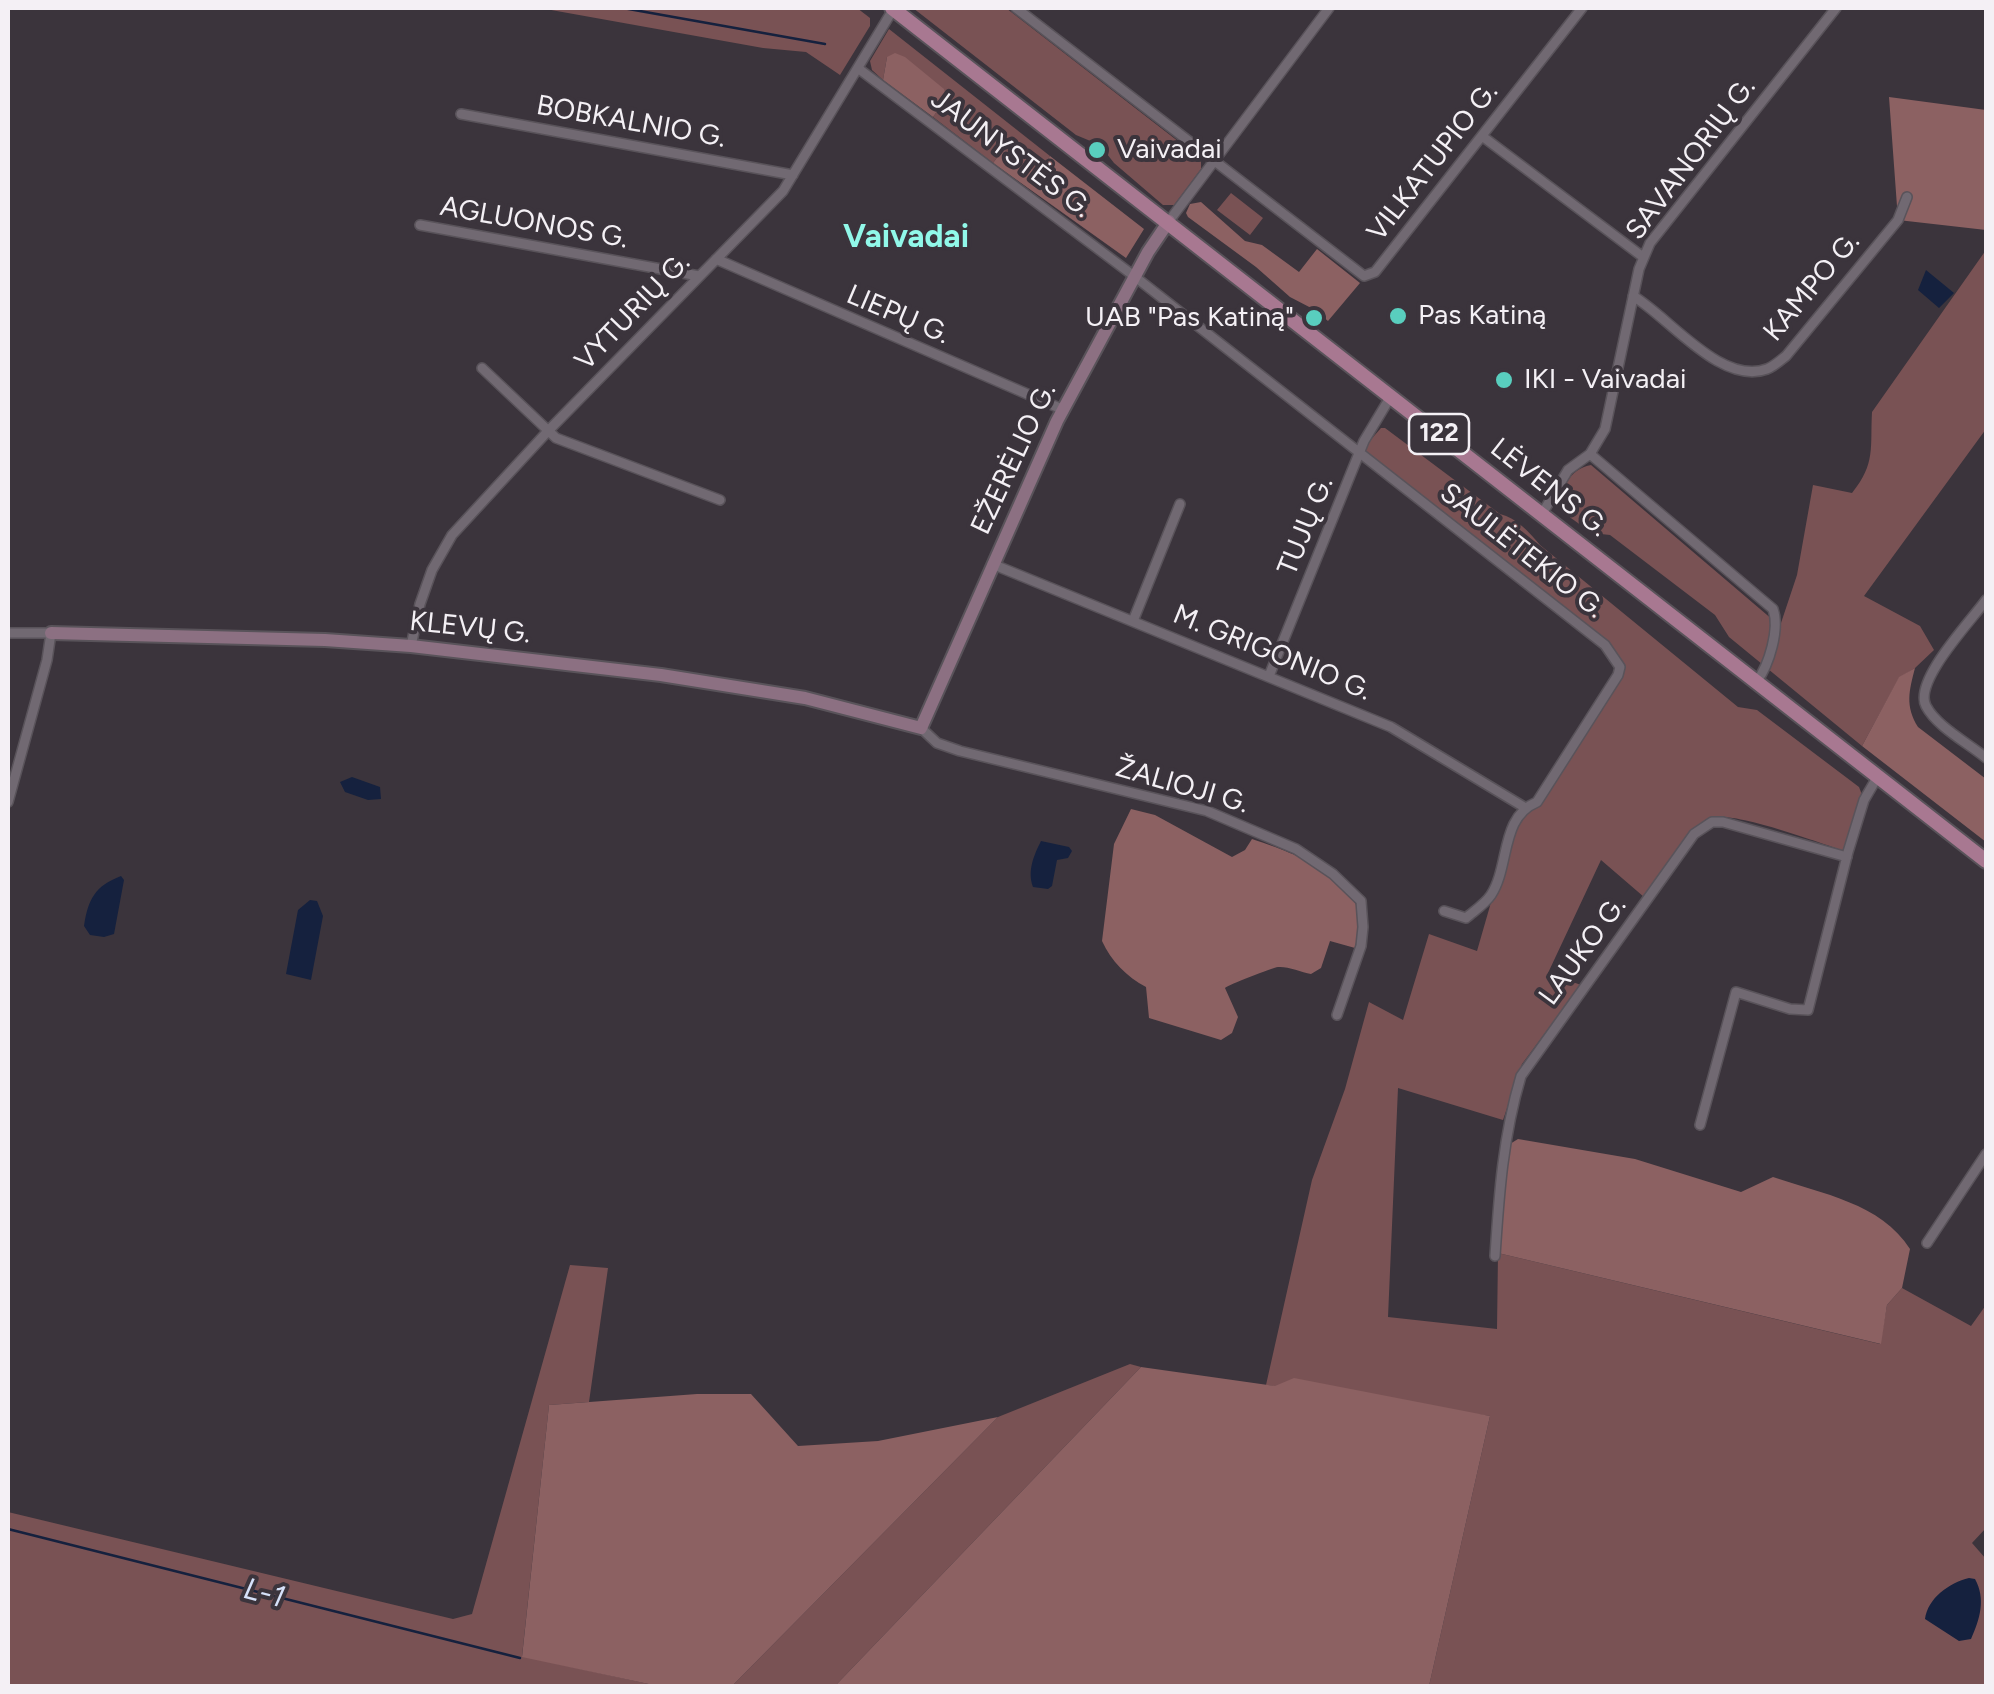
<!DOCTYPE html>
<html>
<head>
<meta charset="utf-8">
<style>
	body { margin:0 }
	#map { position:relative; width:1994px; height:1694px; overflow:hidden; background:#3b343c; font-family:Figtree,sans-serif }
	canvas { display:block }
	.frame { position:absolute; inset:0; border:10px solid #f4f0f5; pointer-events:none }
</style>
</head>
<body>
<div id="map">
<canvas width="1994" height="1694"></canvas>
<div class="frame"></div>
</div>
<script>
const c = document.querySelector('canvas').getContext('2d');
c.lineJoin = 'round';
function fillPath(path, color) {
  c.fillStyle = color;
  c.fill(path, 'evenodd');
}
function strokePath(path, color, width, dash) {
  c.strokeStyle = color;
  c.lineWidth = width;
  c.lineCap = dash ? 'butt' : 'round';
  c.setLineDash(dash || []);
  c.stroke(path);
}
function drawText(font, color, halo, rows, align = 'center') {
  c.font = font + ' Figtree,sans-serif';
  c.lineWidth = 8;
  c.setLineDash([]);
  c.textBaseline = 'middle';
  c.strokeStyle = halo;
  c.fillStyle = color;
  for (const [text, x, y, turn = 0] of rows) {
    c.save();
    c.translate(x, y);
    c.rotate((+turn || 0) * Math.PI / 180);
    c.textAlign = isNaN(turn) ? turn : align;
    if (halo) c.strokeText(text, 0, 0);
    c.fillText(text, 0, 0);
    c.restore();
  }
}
const green = new Path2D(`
	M540,8H857L870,18V26L840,75L806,52L763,48Z
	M913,8H1006L1201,159V169L1174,205H1163L1114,163L1100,145L1076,135Z
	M889,29L1050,156L1042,170L1035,171L1002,151L993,163L933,117L946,99L887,57L883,80L872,70L870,61Z
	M1231,193L1263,218L1250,235L1217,210Z
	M1986,250V429L1864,596L1920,626L1934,650L1915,668L1899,678L1862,746L1729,637L1715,615L1610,535L1592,533L1561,511C1562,489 1567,470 1591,465L1780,626L1797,575L1813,485L1852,493C1876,463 1870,448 1872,412Z
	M1381,428H1385L1500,514C1517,518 1529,532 1540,545L1738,707L1757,710L1859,787L1864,800L1848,852C1821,844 1734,810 1709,818C1706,819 1699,825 1696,827L1644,897L1601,860L1548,973L1581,985L1522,1064L1503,1120L1398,1088L1388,1317L1497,1329L1498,1253L1880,1344L1887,1305L1902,1288L1971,1326L1986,1305V1528L1972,1543L1986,1559V1686H1429L1490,1416L1266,1385L1312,1180L1345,1089L1369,1002L1403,1020L1429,934L1477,951L1513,826L1537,801L1618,675L1616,659L1360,452Z
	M570,1265L608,1268L589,1402L549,1405L522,1656L658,1686H8V1512L453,1619L472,1614Z
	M1130,1364L1141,1367L835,1686H732L998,1417Z`);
const forest = new Path2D(`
	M895,53L905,57L944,89L946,99L933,117L883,80L887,57Z
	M1889,97L1986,110V230L1898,220Z
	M1002,151L1010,152L1035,171L1042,170L1050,156L1144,229L1126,258L993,163Z
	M1201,202L1245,241L1262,245L1299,272L1317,249L1360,283L1328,321L1315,310L1290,297L1256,267L1188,217L1186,213L1190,204Z
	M1915,668C1909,691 1905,706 1918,727L1986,779V842L1862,746L1899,677Z
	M1131,809L1155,815L1232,857L1245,850L1252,839C1289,851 1362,877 1360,925C1360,932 1356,941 1355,948L1330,941L1321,968L1311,974C1301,972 1287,966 1278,967C1272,968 1228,985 1225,988L1238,1017L1232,1033L1221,1040L1149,1018L1146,987C1127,977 1111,961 1102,941L1114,844Z
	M1518,1139L1635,1159L1741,1192L1773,1177C1822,1194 1881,1203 1910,1249L1902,1288L1887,1305L1881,1344L1498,1253L1505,1147Z
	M1141,1367L1275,1386L1294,1378L1490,1416L1429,1686H835Z
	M697,1394H751L798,1446L878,1441L998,1417L732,1686H658L522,1657L549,1405Z`);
const water = new Path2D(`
	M1926,270L1954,293L1939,308L1918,290Z
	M352,777L380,787L381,799L368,800L345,792L340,782Z
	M1041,841L1069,847L1072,851L1068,858L1057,860L1052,886L1048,889L1033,887C1027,871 1034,855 1041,841Z
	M121,876L124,880L114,934L104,937L90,935L84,926C88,899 95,886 121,876Z
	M310,900L317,901L323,916L311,980L286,974L298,910Z
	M1969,1578L1975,1579C1986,1599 1980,1619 1971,1639L1959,1641L1925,1619C1928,1598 1949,1583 1969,1578Z`);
const stream = new Path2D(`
	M623,8L825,44
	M8,1529L520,1658`);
const minor = new Path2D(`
	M1016,8L1364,276L1375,272L1582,8
	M859,69L1134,276L1605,645L1620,667L1618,675L1537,802C1500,817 1510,866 1491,895C1485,904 1474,911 1466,918L1444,911
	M461,114L793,175
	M1482,136L1643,257
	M1169,221L1329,8
	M420,225L699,276
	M716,259L1064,410
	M1633,296C1669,317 1721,386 1767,369C1773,367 1781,360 1786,356L1898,220L1907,197
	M482,368L556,438L720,500
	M1542,514L1568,470L1590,454
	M992,564L1391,727L1524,807
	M1986,600C1971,621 1913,681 1926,706C1937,727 1968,743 1986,758
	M1133,621L1180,504
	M8,633H51L47,660L8,802
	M411,646L420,604L432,570L452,535L548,431L783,191L894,8
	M1269,676L1364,441L1391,396
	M1757,681C1769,665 1780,629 1773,609L1590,454L1605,429L1639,269L1650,243L1836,8
	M921,728L937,743L960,751L1207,811L1296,849L1333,874L1361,901L1363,927L1361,946L1337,1015
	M1700,1125L1736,992L1790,1009L1808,1010L1848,852L1864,800L1878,776
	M1927,1243L1986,1154
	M1495,1256C1499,1194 1503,1136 1521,1076L1694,834L1712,822H1723L1847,857`);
const secondary = new Path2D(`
	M51,633L325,640L411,646L661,675L805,698L921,728L1057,421L1148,252L1169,221`);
const primary = new Path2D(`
	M892,8L1986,861`);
const markers = [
	[1097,150,10,"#59cebe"],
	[1398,316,10,"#59cebe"],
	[1314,318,10,"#59cebe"],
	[1504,380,10,"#59cebe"]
];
const shields = [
	[1439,434,60]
];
const shieldNames = [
	["122",1439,434]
];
const streetNames = [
	["BOBKALNIO G.",631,122,10],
	["JAUNYSTĖS G.",1011,154,37],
	["SAVANORIŲ G.",1691,159,-53],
	["VILKATUPIO G.",1433,162,-52],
	["AGLUONOS G.",534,223,10],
	["KAMPO G.",1812,287,-50],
	["VYTURIŲ G.",633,312,-46],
	["LIEPŲ G.",898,315,23],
	["EŽERĖLIO G.",1014,459,-65],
	["LĖVENS G.",1549,488,38],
	["TUJŲ G.",1306,526,-68],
	["SAULĖTEKIO G.",1522,551,38],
	["KLEVŲ G.",470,628,6],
	["M. GRIGONIO G.",1272,653,22],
	["ŽALIOJI G.",1182,786,16],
	["LAUKO G.",1583,951,-54]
];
const poiNames = [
	["Vaivadai",1117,150],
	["Pas Katiną",1418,316],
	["UAB \"Pas Katiną\"",1294,318,"right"],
	["IKI - Vaivadai",1524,380]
];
const waterNames = [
	["L-1",264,1594,14]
];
const quarterNames = [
	["Vaivadai",906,238]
];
fillPath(green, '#795254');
fillPath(forest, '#8c6162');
fillPath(water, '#15213e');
strokePath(stream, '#15213e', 2.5);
strokePath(minor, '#59535a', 12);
strokePath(secondary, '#59535a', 16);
strokePath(primary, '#59535a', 18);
strokePath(minor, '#716972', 9);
strokePath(secondary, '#8c7082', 12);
strokePath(primary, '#a87891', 14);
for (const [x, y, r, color] of markers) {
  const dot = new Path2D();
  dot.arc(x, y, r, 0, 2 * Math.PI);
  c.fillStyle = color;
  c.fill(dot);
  strokePath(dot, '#3b343c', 4);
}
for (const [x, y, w] of shields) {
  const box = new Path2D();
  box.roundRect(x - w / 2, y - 20, w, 40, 8);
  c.fillStyle = '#3b343c';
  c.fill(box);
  strokePath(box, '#f4f0f5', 2.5);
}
drawText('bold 25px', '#f4f0f5', null, shieldNames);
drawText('28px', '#f4f0f5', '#3b343c', streetNames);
drawText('28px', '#f4f0f5', '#3b343c', poiNames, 'left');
drawText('italic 30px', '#d6e1f9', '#3b343c', waterNames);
drawText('bold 32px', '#91f8e9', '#3b343c', quarterNames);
</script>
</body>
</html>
